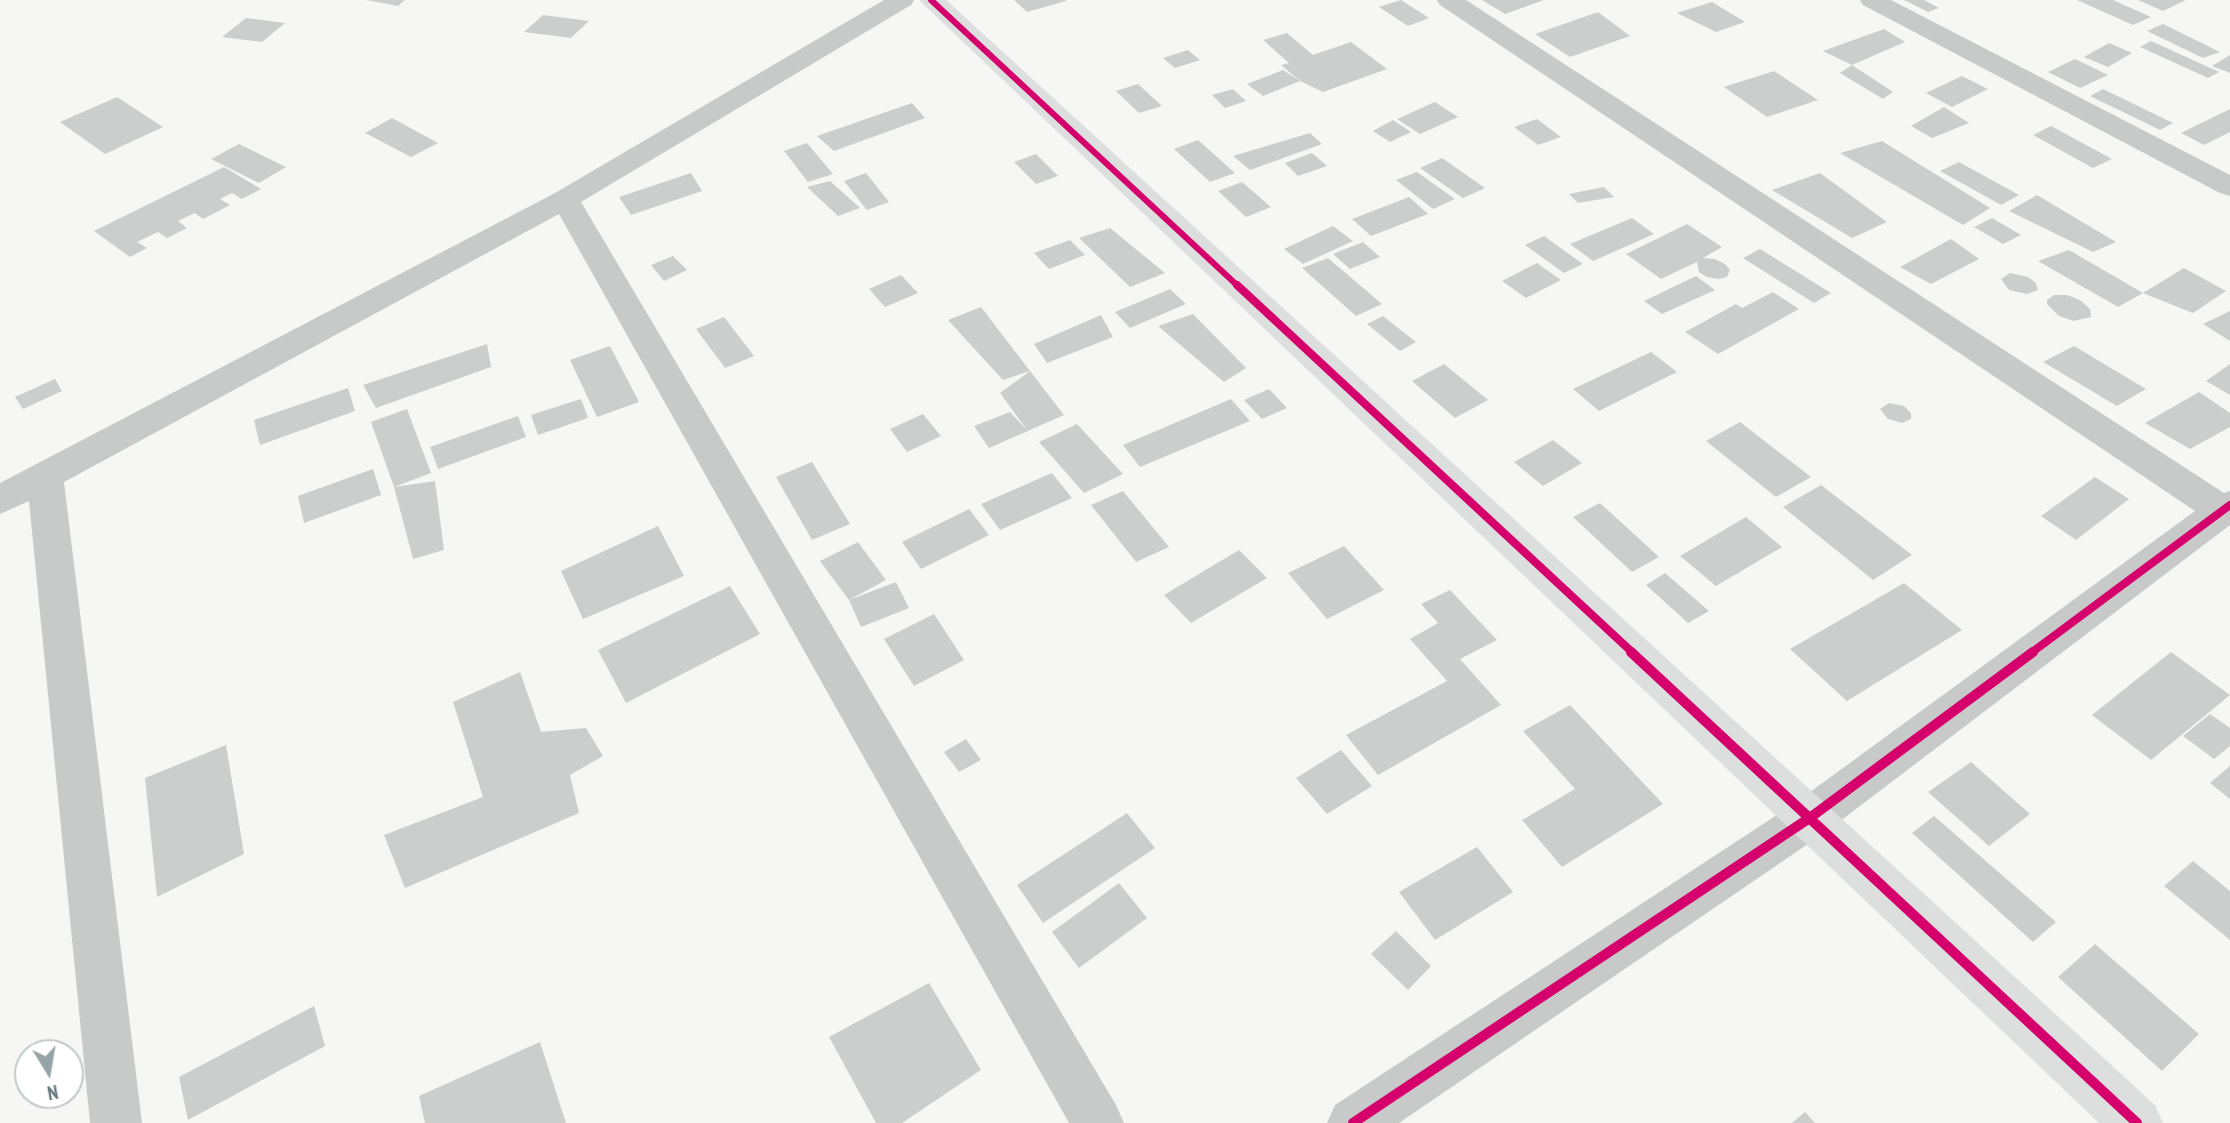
<!DOCTYPE html>
<html>
<head>
<meta charset="utf-8">
<style>
	body { margin:0 }
	#map { position:relative; width:2230px; height:1123px; overflow:hidden; background:#f6f6f5; font-family:"PT Sans Narrow",sans-serif }
	canvas { display:block }
	.north { position:absolute; left:14px; top:1039px; width:70px; height:70px; box-sizing:border-box; background:#fff; border:2px solid #c1c9cb; border-radius:50%; rotate:169deg; font-size:19px; font-weight:700; line-height:28px; text-align:center; color:#63777d }
	.north::after { content:''; display:block; margin:auto; width:24px; height:32px; background:#96a3a7; clip-path:polygon(50% 0,100% 100%,50% 72%,0 100%) }
</style>
</head>
<body>
<div id="map">
<canvas width="2230" height="1123"></canvas>
<div class="north">N</div>
</div>
<script>
const c = document.querySelector('canvas').getContext('2d');
c.lineJoin = 'round';
function fillPath(path, color) {
  c.fillStyle = color;
  c.fill(path, 'evenodd');
}
function strokePath(path, color, width, dash) {
  c.strokeStyle = color;
  c.lineWidth = width;
  c.lineCap = dash ? 'butt' : 'round';
  c.setLineDash(dash || []);
  c.stroke(path);
}
const building = new Path2D(`
	M366,0H405L398,6Z
	M1014,0H1065L1066,1L1027,12Z
	M1401,0L1429,18L1408,26L1379,7Z
	M1482,0H1544L1505,14Z
	M1904,0H1924L1939,8L1928,12Z
	M2077,0H2113L2151,17L2133,25Z
	M2138,0H2186L2163,11Z
	M1712,2L1745,22L1716,32L1677,13Z
	M1598,12L1630,36L1570,57L1535,34Z
	M543,15L589,21L571,38L524,32Z
	M246,18L285,23L262,42L222,37Z
	M2163,24L2220,52L2203,58L2147,31Z
	M1884,29L1905,42L1852,65L1823,51Z
	M1287,33L1313,55L1351,42L1387,69L1323,92L1300,81L1281,65L1289,63L1263,40Z
	M2151,41L2219,72L2208,78L2140,47Z
	M2109,43L2132,53L2108,67L2084,57Z
	M1188,50L1200,60L1175,68L1163,58Z
	M2230,55V73L2212,66Z
	M2075,59L2108,75L2080,88L2048,72Z
	M1852,65L1893,92L1883,99L1840,73Z
	M1283,70L1300,81L1263,96L1247,84Z
	M1774,71L1818,100L1767,117L1724,87Z
	M1962,76L1988,89L1952,107L1926,93Z
	M1138,84L1162,106L1139,113L1116,91Z
	M1233,89L1246,101L1225,108L1212,95Z
	M2103,89L2173,123L2160,130L2090,96Z
	M117,97L163,127L105,154L60,122Z
	M1435,102L1458,117L1420,134L1397,119Z
	M912,103L925,118L834,151L817,136Z
	M1944,107L1969,123L1932,138L1911,126Z
	M2230,109V132L2204,145L2181,133Z
	M392,118L438,143L411,157L365,133Z
	M1537,119L1561,137L1538,145L1514,127Z
	M1393,120L1411,132L1390,142L1373,131Z
	M2051,126L2112,159L2093,168L2033,135Z
	M1310,133L1322,144L1250,170L1233,156Z
	M1198,140L1235,173L1210,182L1174,149Z
	M1882,141L1990,208L1963,225L1840,153Z
	M807,143L833,174L808,182L784,151Z
	M239,144L286,167L259,183L211,159Z
	M1312,153L1327,166L1298,176L1285,163Z
	M1036,154L1058,176L1036,184L1014,162Z
	M1442,158L1485,188L1463,198L1420,168Z
	M1959,162L2019,195L2001,205L1940,171Z
	M224,167L261,189L242,199L232,193L220,199L230,205L203,219L195,213L178,221L187,228L167,238L158,232L137,242L147,248L130,257L94,231Z
	M1417,172L1455,199L1433,209L1396,180Z
	M691,173L702,191L631,215L619,197Z
	M866,173L889,202L867,210L844,181Z
	M1820,173L1887,222L1852,238L1772,190Z
	M830,181L860,208L838,216L807,187Z
	M1242,182L1271,207L1246,217L1218,191Z
	M1604,187L1614,197L1578,203L1569,194Z
	M2037,195L2116,242L2093,252L2009,211Z
	M1409,197L1428,214L1371,236L1352,219Z
	M1632,218L1654,234L1593,261L1570,244Z
	M1992,218L2021,235L2003,244L1974,227Z
	M1687,224L1722,247L1703,258L1715,259L1725,264L1730,270L1727,277L1719,279L1707,277L1699,272L1697,262L1661,279L1626,254Z
	M1333,226L1353,241L1303,264L1284,249Z
	M1110,228L1165,273L1130,287L1079,238Z
	M1544,236L1583,264L1564,273L1525,245Z
	M1951,239L1979,259L1931,284L1900,267Z
	M1070,240L1085,255L1049,269L1034,253Z
	M1363,242L1380,257L1350,269L1333,254Z
	M1760,249L1831,293L1814,303L1743,258Z
	M2069,250L2143,293L2184,268L2226,291L2193,313L2143,293L2118,307L2038,261Z
	M673,256L687,270L664,281L651,265Z
	M1328,258L1382,304L1356,316L1302,268Z
	M1537,263L1561,280L1526,298L1502,281Z
	M2010,273L2028,277L2036,283L2038,290L2027,294L2009,290L2001,279Z
	M901,275L918,293L885,307L869,289Z
	M1696,276L1715,290L1662,314L1644,301Z
	M1170,289L1186,304L1130,328L1115,312Z
	M1773,292L1799,309L1718,354L1685,332L1736,304L1742,308Z
	M2054,295H2067L2080,300L2090,309L2091,317L2074,321L2059,316L2047,304V300Z
	M981,307L1030,371L1003,380L948,320Z
	M2230,311V341L2203,324Z
	M1193,314L1246,368L1224,382L1158,326Z
	M1101,315L1113,337L1047,363L1034,344Z
	M1383,316L1416,342L1400,351L1367,324Z
	M724,317L754,356L725,368L696,329Z
	M487,344L491,367L376,408L363,385Z
	M610,346L639,402L597,417L570,360Z
	M2074,346L2146,389L2117,406L2043,362Z
	M1651,352L1677,372L1599,411L1573,389Z
	M1444,364L1488,400L1455,418L1412,381Z
	M2230,364V395L2206,381Z
	M1030,371L1064,415L989,448L974,426L1010,412L1027,430L1000,393Z
	M55,379L62,391L23,409L15,397Z
	M348,388L355,411L260,445L254,420Z
	M1269,389L1287,408L1262,419L1244,400Z
	M2199,392L2230,413V427L2190,449L2145,423Z
	M581,399L588,418L538,435L531,415Z
	M1231,399L1250,421L1140,467L1123,445Z
	M1889,403L1904,406L1911,413V419L1902,423L1888,419L1880,409Z
	M407,409L431,473L394,487L371,422Z
	M923,414L941,436L907,452L890,429Z
	M518,416L526,437L438,469L430,447Z
	M1740,422L1811,477L1776,497L1706,441Z
	M1077,424L1123,474L1084,493L1039,442Z
	M1553,440L1582,463L1543,486L1514,462Z
	M812,462L850,524L812,540L776,477Z
	M373,469L381,495L304,523L298,496Z
	M1052,473L1072,498L1000,530L981,504Z
	M2095,477L2129,499L2076,540L2041,516Z
	M435,481L444,550L413,559L394,487Z
	M1821,485L1912,555L1873,580L1783,507Z
	M1123,491L1169,547L1136,562L1091,505Z
	M1600,503L1659,557L1632,572L1573,517Z
	M969,509L989,535L921,569L902,542Z
	M1746,517L1782,547L1716,586L1680,556Z
	M658,526L684,576L583,619L561,571Z
	M858,542L886,580L849,600L820,561Z
	M1344,546L1384,590L1327,619L1288,573Z
	M1239,550L1267,578L1191,623L1164,595Z
	M1665,573L1709,611L1688,623L1646,585Z
	M896,582L909,608L861,627L849,600Z
	M1904,583L1962,630L1847,701L1790,649Z
	M730,586L760,634L626,703L598,650Z
	M1450,590L1497,640L1460,659L1501,705L1378,775L1346,735L1447,681L1410,639L1438,623L1421,604Z
	M934,614L964,660L914,686L884,639Z
	M2171,652L2230,695L2151,760L2092,715Z
	M520,672L541,732L586,728L603,756L570,775L579,813L405,888L384,835L483,797L453,702Z
	M1570,705L1663,804L1562,867L1522,820L1575,789L1523,731Z
	M2210,714L2230,728V746L2214,759L2183,736Z
	M966,739L981,760L959,772L944,752Z
	M226,745L244,854L157,897L145,778Z
	M1341,750L1372,786L1327,814L1296,778Z
	M1971,762L2030,814L1989,846L1928,792Z
	M2230,766V799L2210,783Z
	M1127,813L1155,848L1043,923L1017,885Z
	M1934,816L2056,922L2033,942L1912,833Z
	M1477,847L1513,892L1435,940L1399,892Z
	M2193,861L2230,891V940L2164,886Z
	M1119,883L1147,918L1079,968L1052,932Z
	M1396,931L1431,966L1408,990L1371,954Z
	M2095,944L2199,1034L2162,1071L2058,977Z
	M929,983L981,1070L902,1123H876L829,1037Z
	M314,1006L325,1046L188,1120L179,1077Z
	M540,1042L566,1123H425L419,1096Z
	M1805,1112L1815,1123H1792Z`);
const street = new Path2D(`
	M884,0H914L911,5L581,202L1116,1105L1124,1123H1069L559,214L64,482L142,1123H90L29,501L0,514V483L555,193Z
	M1437,0H1466L2224,493L2230,491V525L1827,831L1399,1123H1327L1335,1105L1795,803L2195,511L1440,5Z
	M1860,0H1891L2230,175V196L2220,193L1863,5Z`);
const secondary = new Path2D(`
	M919,0H946L2155,1105L2163,1123H2099Z`);
const cyclewayFar2 = new Path2D(`
	M931,0L1239,287`);
const cyclewayFar1 = new Path2D(`
	M1237,285L1633,653
	M2031,653L2230,505`);
const cycleway = new Path2D(`
	M1631,652L2137,1123
	M1353,1123L1811,817L2033,652`);
fillPath(building, '#cccece');
fillPath(street, '#c8caca');
fillPath(secondary, '#dddede');
strokePath(cyclewayFar2, '#d6006c', 6);
strokePath(cyclewayFar1, '#d6006c', 8);
strokePath(cycleway, '#d6006c', 10);
</script>
</body>
</html>
